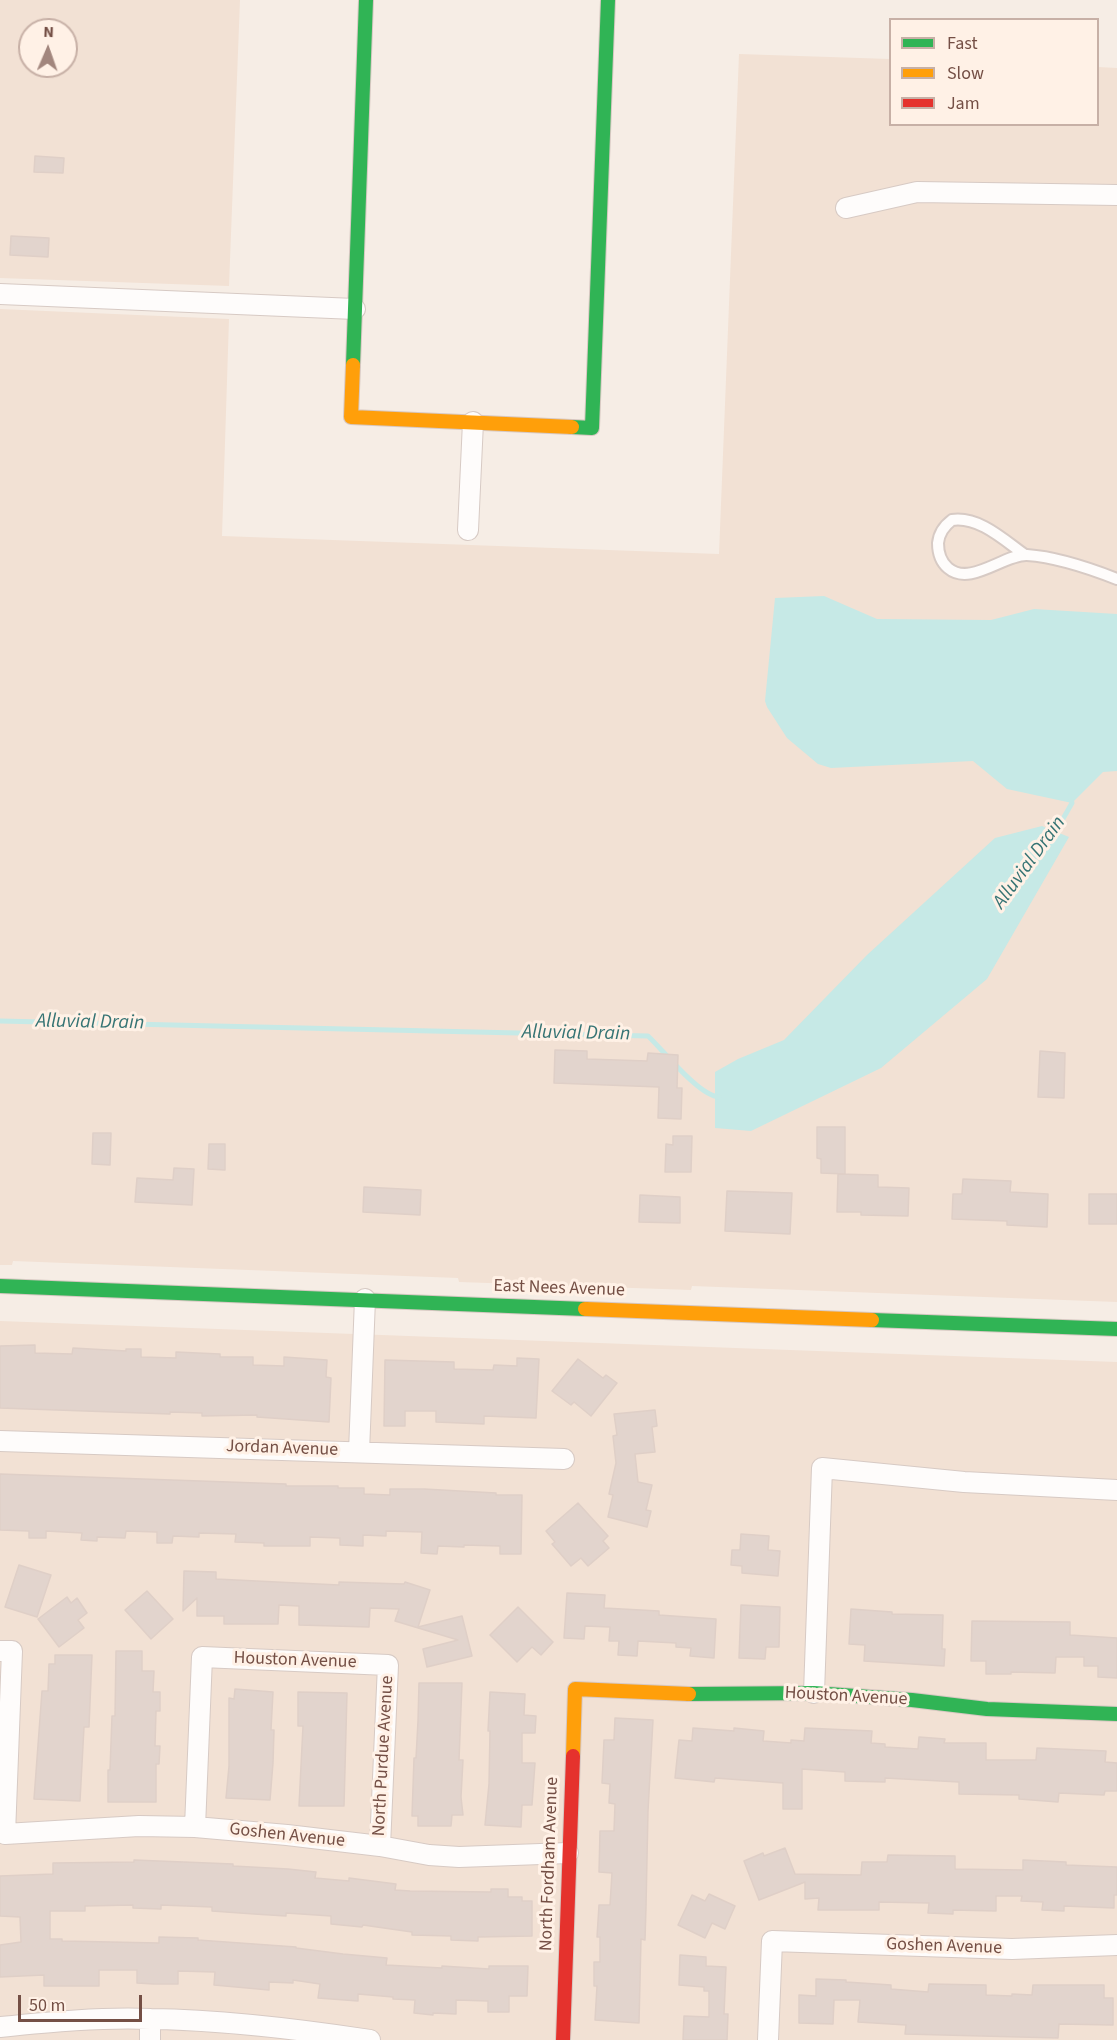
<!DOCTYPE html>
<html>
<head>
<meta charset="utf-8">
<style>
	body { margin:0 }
	#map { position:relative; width:1117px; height:2040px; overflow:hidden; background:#f6ede5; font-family:"Source Sans 3",sans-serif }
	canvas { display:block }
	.legend { position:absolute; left:889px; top:18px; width:210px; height:108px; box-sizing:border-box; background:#fff1e6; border:2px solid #c7b0a6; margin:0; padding:8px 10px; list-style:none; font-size:18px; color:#744f45 }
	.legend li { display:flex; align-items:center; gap:12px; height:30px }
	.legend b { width:30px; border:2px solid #c7b0a6 }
	.north { position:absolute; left:18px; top:18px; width:60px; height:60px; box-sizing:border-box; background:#fff1e6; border:2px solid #c7b0a6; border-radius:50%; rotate:2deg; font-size:16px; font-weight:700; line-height:24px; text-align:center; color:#744f45 }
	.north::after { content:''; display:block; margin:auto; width:21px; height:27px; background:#a2867d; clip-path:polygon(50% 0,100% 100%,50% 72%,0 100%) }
	.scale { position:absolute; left:18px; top:1995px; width:124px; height:27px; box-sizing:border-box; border:3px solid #744f45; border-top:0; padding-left:8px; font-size:18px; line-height:21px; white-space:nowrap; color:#744f45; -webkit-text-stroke:4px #fff1e6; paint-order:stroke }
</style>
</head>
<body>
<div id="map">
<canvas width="1117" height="2040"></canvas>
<ul class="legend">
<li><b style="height:8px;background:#30b455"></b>Fast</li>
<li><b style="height:8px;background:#ff9f0a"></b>Slow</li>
<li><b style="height:8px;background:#e5322d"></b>Jam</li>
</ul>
<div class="north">N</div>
<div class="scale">50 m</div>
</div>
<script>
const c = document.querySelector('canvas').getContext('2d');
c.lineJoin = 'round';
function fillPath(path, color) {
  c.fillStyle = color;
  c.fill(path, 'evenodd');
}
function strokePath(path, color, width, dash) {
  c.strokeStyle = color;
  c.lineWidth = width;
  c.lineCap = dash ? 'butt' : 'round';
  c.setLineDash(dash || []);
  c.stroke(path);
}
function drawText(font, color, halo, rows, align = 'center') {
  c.font = font + ' "Source Sans 3",sans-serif';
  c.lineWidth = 6;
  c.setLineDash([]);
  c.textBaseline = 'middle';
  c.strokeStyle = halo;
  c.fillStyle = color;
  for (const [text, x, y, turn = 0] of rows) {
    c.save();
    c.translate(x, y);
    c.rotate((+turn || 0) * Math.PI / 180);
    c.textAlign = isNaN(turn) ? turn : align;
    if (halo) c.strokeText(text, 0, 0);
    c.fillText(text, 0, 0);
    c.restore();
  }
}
const residential = new Path2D(`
	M0,0H240L229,286L0,278ZM30,30H66V66H30Z
	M739,54L890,59V124H1098V67L1117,68V1302L692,1286L691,1290L459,1282L458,1278L13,1261L12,1265H0V309L229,319L222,536L719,554Z
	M0,1321L1117,1362V2040H0Z`);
const water = new Path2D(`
	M824,596L877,619L991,620L1034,609L1117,614V771L1103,772L1072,803L1007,789L973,761L831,768L818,764L787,738L767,707L765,701L775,598Z
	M1042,826L1069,837L987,979L881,1068L751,1131L715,1128V1072L738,1059L784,1040L867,955L995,838Z`);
const stream = new Path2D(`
	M1052,838L1072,803L1070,796
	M0,1021L648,1036C663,1050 699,1096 719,1097`);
const building = new Path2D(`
	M35,156L64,158L63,173L34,172Z
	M11,236L49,238L48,257L10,255Z
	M555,1050L587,1051V1059L647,1061L648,1053L678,1055L677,1088H682L681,1119L658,1118L659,1087L554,1083Z
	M1040,1051L1065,1053L1064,1098L1038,1097Z
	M817,1127H845V1174L821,1173V1159L817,1158Z
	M93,1133H111L110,1165L92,1164Z
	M673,1136H692L691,1172H665L666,1144L673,1145Z
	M209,1144H225V1170L208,1169Z
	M174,1168L194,1169L192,1205L135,1202L137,1178L173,1180Z
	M838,1174L878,1175V1187L909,1188L908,1216L861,1215V1212H837Z
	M963,1179L1011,1181L1010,1192L1048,1194L1047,1227L1007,1225V1221L952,1219L953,1194H962Z
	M364,1187L421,1190L420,1215L363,1212Z
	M727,1191L792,1193L790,1234L725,1231Z
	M1089,1194H1117V1224H1089Z
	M640,1195L680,1197V1223L639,1222Z
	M35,1345V1353L72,1354L73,1348L126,1351V1349H141V1357L176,1358V1352L220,1354V1357H253V1365L284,1366V1357L327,1360L326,1377L331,1378L329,1422L257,1417V1415L202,1416V1413L170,1412V1414L0,1408V1346Z
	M517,1358L539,1359L536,1418L484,1416V1424L436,1422V1411H405V1426H384L385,1360L454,1362V1369L493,1370L494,1365L517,1366Z
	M578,1359L603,1378L606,1375L617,1383L591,1416L574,1402L571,1405L552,1391Z
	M655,1410L657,1426L652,1427L655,1452L635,1454L638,1482L652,1485L646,1510L651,1511L647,1527L608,1517L613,1495L609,1494L616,1463L613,1436L617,1435L614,1414Z
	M0,1474L286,1484V1486H338V1488H364V1494L390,1495V1489H424L496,1493V1495H522L521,1554H500V1546L464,1545V1547L438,1546L437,1554L421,1553L422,1532L386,1531V1536L363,1535V1546L340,1545V1538L310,1537V1546H264V1543L235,1542L236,1534L199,1533V1537L173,1536L172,1543H157V1532L126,1531L125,1538L97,1537V1541L81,1540L82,1533L46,1531V1538H29V1531L0,1530Z
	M578,1503L608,1536L603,1541L609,1548L588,1566L581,1558L571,1566L552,1544L555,1542L546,1531Z
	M741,1534L769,1536L768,1550L780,1551L778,1576L742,1573V1566L731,1565L732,1550H740Z
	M19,1565L51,1575L37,1617L5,1607Z
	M184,1571L216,1572V1579L297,1583L339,1585V1582L404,1584L405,1582L430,1590L418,1627L462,1616L472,1656L427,1667L423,1649L458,1640L395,1621L399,1609L370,1608L369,1627L299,1625V1606L279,1605L278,1624H224V1616H197V1598L183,1611Z
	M147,1591L173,1619L151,1639L125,1610Z
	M567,1593L605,1595L604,1608L659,1611V1615L716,1619L714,1658L690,1656L691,1648L676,1647V1643L638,1641L637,1656L618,1655L619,1641H609L610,1627L585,1626L584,1639L564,1638Z
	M67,1597L71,1603L77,1598L87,1613L78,1620L84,1628L59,1647L38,1619Z
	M741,1605L780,1607L779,1647H766L765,1659L739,1658Z
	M518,1607L553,1642L541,1655L532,1647L517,1662L490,1635Z
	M851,1609L892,1612V1614L943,1615L942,1649H945L944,1666L864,1661L865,1645L849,1644Z
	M972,1621L1070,1622V1635L1117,1638V1678L1098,1677V1666H1084V1657H1056L1055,1673L1011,1672V1674H986V1661H971Z
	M116,1651H142V1671H154L153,1692H160V1711H156L155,1746H160L159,1764H156V1802H108V1770H110L112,1716H115Z
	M55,1655H92L89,1727H84L80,1801L34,1799L42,1691H48L49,1664H55Z
	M419,1683H462L459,1760H463L461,1797L463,1815H452L451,1826H418V1816H412L414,1758H416L418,1721Z
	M235,1689L273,1692L271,1730H274L273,1763L270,1800L226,1798L229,1766V1698L234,1699Z
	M298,1692L347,1693L344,1806H299L303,1726H298Z
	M490,1692L525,1694L524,1715L536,1716L535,1733H522V1763H535L532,1805H522L521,1827L485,1825L489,1784L490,1731H488Z
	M615,1718L653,1720L648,1811L646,1907L645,1940L641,1939L639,2023L595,2020L597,1986H594V1962H600V1937H597L599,1905H610L612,1873L599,1872L600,1831H614L615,1804L609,1803L610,1784L602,1783L604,1740H614Z
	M693,1728L734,1731V1728L764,1731L763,1741L791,1743V1740L804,1741L805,1728L872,1731L871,1743L885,1744V1747L918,1749L919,1737L945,1739L944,1743H986V1760H1036L1037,1748L1106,1751L1105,1762L1117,1763V1791H1105L1104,1795L1059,1793L1058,1802L1019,1799V1795L959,1794V1782L885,1778V1782L845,1781V1772L802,1769V1809H783V1783L715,1778L714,1782L675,1778L679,1740L692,1741Z
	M785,1848L795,1874L861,1875L862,1862H887L888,1855L955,1856V1869L1023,1870V1860L1066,1862V1865L1117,1867V1895H1114V1908L1064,1906V1911L1042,1910L1043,1902L1021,1901L1022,1896H996V1911L953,1910V1914L928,1913L929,1903L879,1902V1910H818L819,1898L805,1899V1882L759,1900L744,1861L763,1853L764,1856Z
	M134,1860L233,1864V1866L288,1869L316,1872L315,1878L349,1881V1878L396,1884L395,1890L410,1891L491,1892V1889H508V1897H522V1901H532V1936L478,1937V1941L451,1940V1936L412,1935V1932L363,1925L362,1927L331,1924V1916L286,1913V1916L254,1914L212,1911V1907L161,1905V1909L133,1908V1905L85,1906V1911H50V1939H62V1941L159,1943V1937L198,1938V1940L296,1947V1948L343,1954L387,1958L386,1965L442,1968V1966L489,1969V1966H528L527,1996H509V2012H488V2001L456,2000V2014L433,2013V2015L414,2013L415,2000L393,1999V1997L358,1994V2001L318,1998L320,1984L293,1980V1983L269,1982V1990L214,1985L215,1972L178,1971V1984H154L137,1983V1970H99V1986H44V1975L0,1977V1945L21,1942L20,1917L0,1916V1876L53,1874V1863L134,1862Z
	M709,1894L735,1906L725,1929L712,1923L705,1938L678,1925L692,1895L705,1901Z
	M680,1955L706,1957V1966L726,1967L724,2014H728L727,2040H683L684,2016L709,2017V1991H704V1987L679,1985Z
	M816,1979L846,1980V1982L891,1985V1989L928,1992L929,1984L986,1985V1995L1012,1996V1994L1032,1995L1033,1985H1104V1998H1113V2025L1059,2024L1058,2038L905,2034L906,2025L858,2022L860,2000H834L833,2024L799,2023V1995L816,1996Z`);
const lane = new Path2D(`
	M1025,555C1004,540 979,516 952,520C944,526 939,533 938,543C938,553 941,562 948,568C970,587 1004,554 1027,555C1057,557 1089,568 1117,579`);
const street = new Path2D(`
	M846,208L917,192L1117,195
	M0,294L355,309
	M468,530L473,422
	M0,1441L564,1459
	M359,1452L365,1299
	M0,1651H12L5,1834L139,1826L195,1827L287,1835L380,1846L429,1855L459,1857L568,1853
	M814,1693L822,1468L964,1482L1117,1490
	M195,1827L202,1657L388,1665L380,1846
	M0,2027C50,2022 101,2017 151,2019C224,2020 298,2029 370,2040
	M150,2040V2019
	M768,2040L772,1941L1012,1949L1117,1945`);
const fast = new Path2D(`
	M353,365L366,0
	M572,427L592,428L608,0
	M0,1286L585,1309
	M872,1320L1117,1329
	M689,1694L814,1693L912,1700L987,1709L1117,1714`);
const slow = new Path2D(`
	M353,365L351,417L572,427
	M585,1309L872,1320
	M573,1756L575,1689L689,1694`);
const jam = new Path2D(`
	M563,2040L573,1756`);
const streetNames = [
	["East Nees Avenue",559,1289,2],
	["Jordan Avenue",282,1449,2],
	["Houston Avenue",295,1661,2],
	["Houston Avenue",846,1697,3],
	["North Purdue Avenue",384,1756,-87],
	["Goshen Avenue",287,1836,6],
	["North Fordham Avenue",550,1864,-88],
	["Goshen Avenue",944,1947,2]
];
const waterNames = [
	["Alluvial Drain",1030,863,-54],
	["Alluvial Drain",90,1023,1],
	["Alluvial Drain",576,1034,1]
];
fillPath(residential, '#f2e1d4');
fillPath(water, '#c6e9e6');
strokePath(stream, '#c6e9e6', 5);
fillPath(building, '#e2d4cd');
strokePath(building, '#dfcfc7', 1.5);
strokePath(lane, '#d7cac4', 14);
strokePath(street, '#d7cac4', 22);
strokePath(fast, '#d7c8c2', 16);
strokePath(slow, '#d7c8c2', 16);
strokePath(jam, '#d7c8c2', 16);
strokePath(lane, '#fefcfb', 10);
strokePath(street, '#fefcfb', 20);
strokePath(fast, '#30b455', 14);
strokePath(slow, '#ff9f0a', 14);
strokePath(jam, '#e5322d', 14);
drawText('18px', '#744f45', '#fff1e6', streetNames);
drawText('italic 20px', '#367474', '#fff1e6', waterNames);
</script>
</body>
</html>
